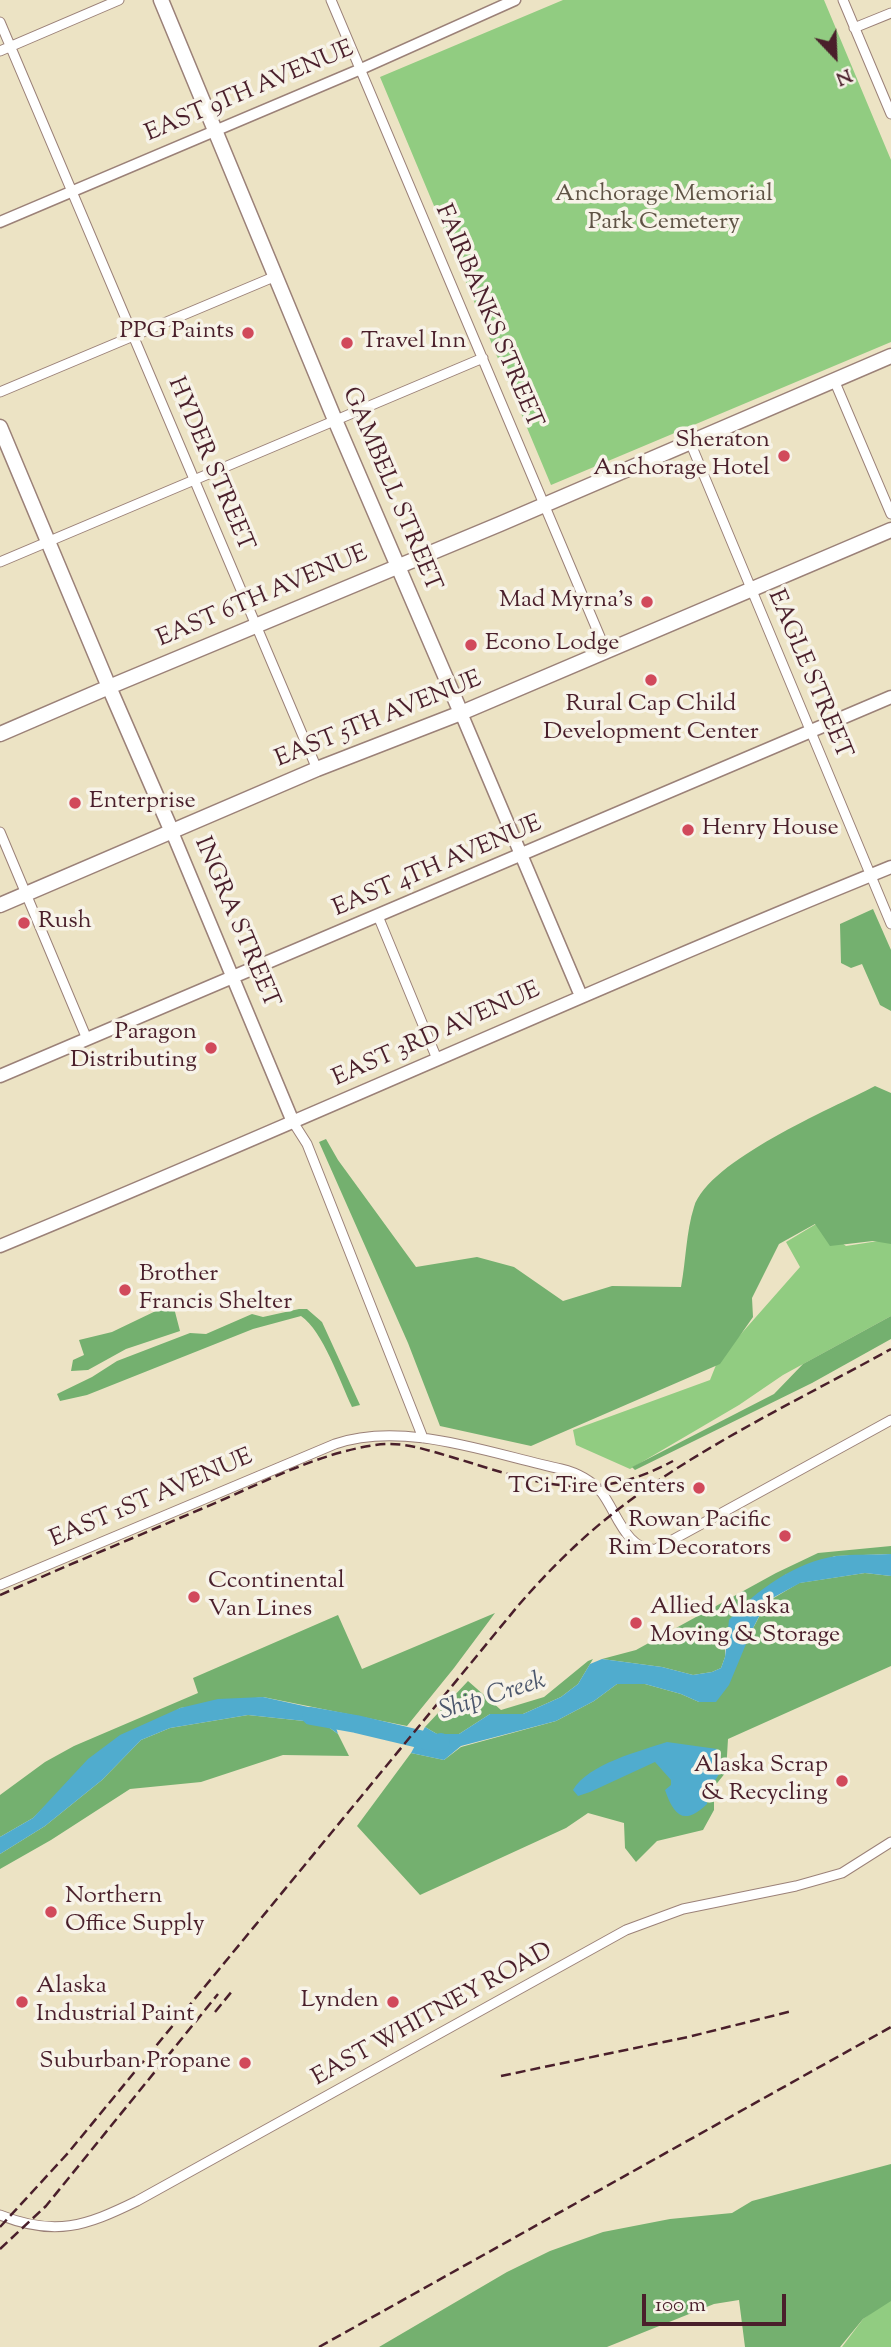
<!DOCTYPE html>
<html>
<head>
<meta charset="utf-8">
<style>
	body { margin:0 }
	#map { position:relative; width:891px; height:2347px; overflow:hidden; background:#ece3c4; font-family:"Sorts Mill Goudy",serif }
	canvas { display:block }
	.north { position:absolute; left:800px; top:21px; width:70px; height:70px; -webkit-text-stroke:5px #f7f3e8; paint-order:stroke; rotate:157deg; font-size:19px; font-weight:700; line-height:28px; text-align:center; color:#4a1f2b }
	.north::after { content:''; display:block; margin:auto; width:24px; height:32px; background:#4a1f2b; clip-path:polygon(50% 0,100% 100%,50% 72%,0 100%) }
	.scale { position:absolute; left:642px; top:2294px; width:144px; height:32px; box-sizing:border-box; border:4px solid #4a1f2b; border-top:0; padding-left:9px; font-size:21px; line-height:24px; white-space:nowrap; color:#4a1f2b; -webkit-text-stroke:5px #f7f3e8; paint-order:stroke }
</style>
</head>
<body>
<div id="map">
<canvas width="891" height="2347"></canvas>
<div class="north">N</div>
<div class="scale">100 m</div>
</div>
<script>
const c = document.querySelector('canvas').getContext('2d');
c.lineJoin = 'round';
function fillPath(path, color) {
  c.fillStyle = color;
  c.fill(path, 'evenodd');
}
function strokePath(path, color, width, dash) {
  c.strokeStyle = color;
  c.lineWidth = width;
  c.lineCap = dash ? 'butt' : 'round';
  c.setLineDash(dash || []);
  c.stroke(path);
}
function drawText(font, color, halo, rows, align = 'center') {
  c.font = font + ' "Sorts Mill Goudy",serif';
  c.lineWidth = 7;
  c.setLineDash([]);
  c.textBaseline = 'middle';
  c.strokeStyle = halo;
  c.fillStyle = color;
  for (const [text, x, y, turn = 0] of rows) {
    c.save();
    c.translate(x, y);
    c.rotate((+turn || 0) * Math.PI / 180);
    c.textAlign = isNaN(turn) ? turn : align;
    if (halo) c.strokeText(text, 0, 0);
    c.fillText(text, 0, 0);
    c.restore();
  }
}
const green = new Path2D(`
	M563,0H824L891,160V342L551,485L380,77Z
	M816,1224L846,1246L891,1239V1316L783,1375L739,1405L630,1469L576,1445L573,1430L710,1380L718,1360L800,1267L786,1242Z
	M889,2300L891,2301V2347H842L863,2319Z`);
const forest = new Path2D(`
	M873,909L891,950V1011L880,1005L862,964L851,968L841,963L840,924Z
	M875,1086L891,1093V1244L873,1241L830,1246L815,1224L779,1244L752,1298L753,1317L720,1364L531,1446L440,1426L408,1343L319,1142L326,1139L338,1160L416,1267L477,1257L514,1267L563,1301L612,1286L681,1287C686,1261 686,1232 694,1207C709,1160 831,1109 875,1086Z
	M162,1308H174L180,1331L126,1349L88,1370L71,1371L73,1360L84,1355L79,1340L112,1332Z
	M299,1309H307L322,1322L360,1405L352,1407C340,1382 323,1331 301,1316L253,1329L87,1395L60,1401L57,1394L92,1377L117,1361L190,1333L206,1334L252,1314L263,1317Z
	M891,1316V1339L812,1383L635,1470L632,1467L774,1394L803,1364Z
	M891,1546V1554L835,1556L785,1575L725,1641V1657L721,1668L712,1672L693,1675L662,1667L602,1659L636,1650L776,1573L818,1553Z
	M865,1573L891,1576V1666L728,1739L726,1772L714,1787V1810L703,1830L657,1841L636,1862L625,1848L624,1823L588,1813L566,1828L420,1895L357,1826L411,1753L444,1760L461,1747L556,1721L594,1701L617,1684H645L681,1694L699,1702L751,1632L767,1602L799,1583Z
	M495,1613L454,1668L407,1726L263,1697L180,1708L61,1791L33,1818L0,1837V1795L45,1762L74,1746L198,1693L193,1678L338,1615L362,1669Z
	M593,1659L578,1684L561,1697L523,1714H490L459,1734H437L425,1727L468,1681L501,1710L544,1697L588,1661Z
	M248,1715L323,1723L338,1734L349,1756L283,1755L201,1782L130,1789L51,1840L0,1869V1854L45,1826L102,1780L141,1740L170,1728Z
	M891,2164V2301L863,2319L840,2347H745L739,2300L714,2304L607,2347H379L507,2272L550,2251L603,2232L670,2219L732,2213L752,2201Z`);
const water = new Path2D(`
	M891,1554V1576L865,1573L800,1583L767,1601L751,1632L729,1685L716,1702H699L681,1694L645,1684H617L594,1701L556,1721L461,1746L444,1760L411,1753L425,1727L437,1734H459L490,1714H523L561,1697L578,1684L590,1664L602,1659L662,1667L693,1675L712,1672L721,1668L725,1657L729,1620C756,1590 796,1562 836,1556C854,1554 873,1555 891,1554Z
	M263,1697L331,1712L338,1734L323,1723L248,1715L170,1728L141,1740L102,1780L45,1826L0,1854V1837L33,1818L88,1759L120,1735L180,1708L218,1699Z
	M667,1742L717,1749C731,1777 706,1779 707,1804C684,1826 674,1816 665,1790L671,1785V1780L655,1762L590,1792L578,1796L573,1790C588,1764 640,1751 667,1742Z`);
const river = new Path2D(`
	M311,1716L356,1724L436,1743L441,1742`);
const minor = new Path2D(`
	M331,0L606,651
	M843,0L891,114
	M0,22L317,769
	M854,28L891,13
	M0,51L119,0
	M834,380L891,514
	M0,392L276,276
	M690,442L891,924
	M0,562L483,358
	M0,832L87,1039
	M378,916L437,1059
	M293,1122L307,1144L423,1438
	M0,1585L335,1444C404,1420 491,1454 561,1469C578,1473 591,1480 602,1493C617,1513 627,1552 656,1549L891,1420
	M0,2215C55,2237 86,2226 137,2201L626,1930L683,1909L796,1886L842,1873L891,1842`);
const tertiary = new Path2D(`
	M0,222L361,69L515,0`);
const secondary = new Path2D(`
	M461,713L581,996
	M172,832L293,1122
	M0,1076L891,697
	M0,1246C299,1123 592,988 891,867`);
const primary = new Path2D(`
	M461,713L891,530
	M172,832L109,687L500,524L891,356`);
const trunk = new Path2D(`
	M0,427L109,687L0,734
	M0,905L317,769L461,713L335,420L161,0`);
const rail = new Path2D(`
	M0,1595C73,1563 147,1532 220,1501C270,1479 321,1453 375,1445C400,1441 424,1449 448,1456C533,1481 588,1507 673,1461
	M215,2012L233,1990
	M501,2076L688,2037L792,2011
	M0,2227L68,2153L517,1607C547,1572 580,1539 616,1511C700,1446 799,1400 891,1349
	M0,2249L46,2206L218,1994
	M319,2347L891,2027`);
const markers = [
	[248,333,7,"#d1495b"],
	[347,343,7,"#d1495b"],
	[784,456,7,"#d1495b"],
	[647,602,7,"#d1495b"],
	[471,645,7,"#d1495b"],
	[651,680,7,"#d1495b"],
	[75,803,7,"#d1495b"],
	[688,830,7,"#d1495b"],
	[24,923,7,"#d1495b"],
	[211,1048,7,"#d1495b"],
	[125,1290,7,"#d1495b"],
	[699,1488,7,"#d1495b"],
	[785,1536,7,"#d1495b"],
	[194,1597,7,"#d1495b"],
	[636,1623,7,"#d1495b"],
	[842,1781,7,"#d1495b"],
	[51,1912,7,"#d1495b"],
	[22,2002,7,"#d1495b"],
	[393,2002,7,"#d1495b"],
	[245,2063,7,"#d1495b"]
];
const streetNames = [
	["EAST 9TH AVENUE",250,93,-23],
	["FAIRBANKS STREET",487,317,67],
	["HYDER STREET",209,465,67],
	["GAMBELL STREET",390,490,67],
	["EAST 6TH AVENUE",263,598,-23],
	["EAGLE STREET",808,675,67],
	["EAST 5TH AVENUE",379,721,-22],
	["EAST 4TH AVENUE",438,868,-23],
	["INGRA STREET",235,923,67],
	["EAST 3RD AVENUE",437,1036,-24],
	["EAST 1ST AVENUE",152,1500,-23],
	["EAST WHITNEY ROAD",433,2016,-29]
];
const parkNames = [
	["Anchorage Memorial",664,196],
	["Park Cemetery",664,224]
];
const poiNames = [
	["PPG Paints",234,333,"right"],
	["Travel Inn",361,343],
	["Sheraton",770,442,"right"],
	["Anchorage Hotel",770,470,"right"],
	["Mad Myrna's",633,602,"right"],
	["Econo Lodge",485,645],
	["Rural Cap Child",651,706,"center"],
	["Development Center",651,734,"center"],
	["Enterprise",89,803],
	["Henry House",702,830],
	["Rush",38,923],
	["Paragon",197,1034,"right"],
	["Distributing",197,1062,"right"],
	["Brother",139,1276],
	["Francis Shelter",139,1304],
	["TCi Tire Centers",685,1488,"right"],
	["Rowan Pacific",771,1522,"right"],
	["Rim Decorators",771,1550,"right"],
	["Ccontinental",208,1583],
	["Van Lines",208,1611],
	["Allied Alaska",650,1609],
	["Moving & Storage",650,1637],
	["Alaska Scrap",828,1767,"right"],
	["& Recycling",828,1795,"right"],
	["Northern",65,1898],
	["Office Supply",65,1926],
	["Alaska",36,1988],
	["Industrial Paint",36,2016],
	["Lynden",379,2002,"right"],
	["Suburban Propane",231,2063,"right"]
];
const waterNames = [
	["Ship Creek",493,1698,-17]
];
fillPath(green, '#91cc81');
fillPath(forest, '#74b06f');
fillPath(water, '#50acce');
strokePath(river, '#50acce', 18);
strokePath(minor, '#9b8178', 11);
strokePath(tertiary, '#9b8178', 13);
strokePath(secondary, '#9b8178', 15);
strokePath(primary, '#9b8178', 17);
strokePath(trunk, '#9b8178', 17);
strokePath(minor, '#fff', 9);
strokePath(tertiary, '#fff', 10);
strokePath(secondary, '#fff', 12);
strokePath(primary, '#fff', 14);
strokePath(trunk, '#fff', 14);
strokePath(rail, '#4a1f2b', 2.5, [10, 5]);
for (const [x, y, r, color] of markers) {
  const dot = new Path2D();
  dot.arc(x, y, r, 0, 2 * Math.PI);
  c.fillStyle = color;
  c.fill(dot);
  strokePath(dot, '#f7f3e8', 2.5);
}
drawText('24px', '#4a1f2b', '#f7f3e8', streetNames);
drawText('24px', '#5f5345', '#f7f3e8', parkNames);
drawText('24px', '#4a1f2b', '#f7f3e8', poiNames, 'left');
drawText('italic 26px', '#4c576c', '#f7f3e8', waterNames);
</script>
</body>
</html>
